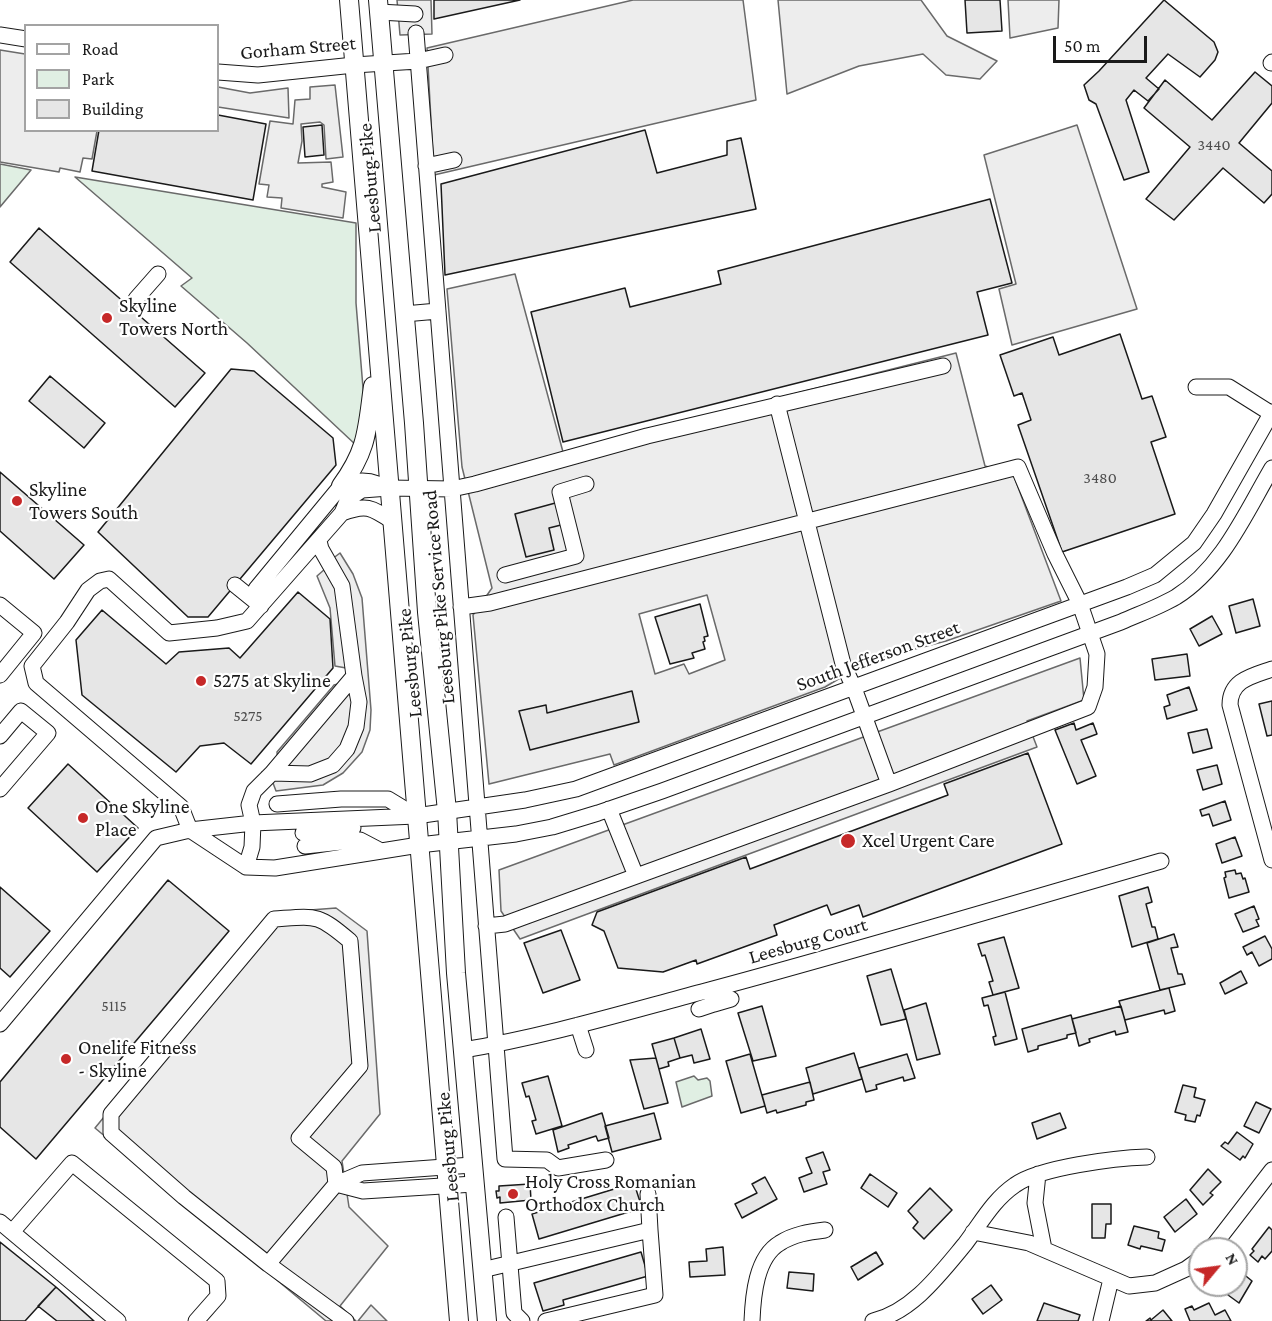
<!DOCTYPE html>
<html>
<head>
<meta charset="utf-8">
<style>
	body { margin:0 }
	#map { position:relative; width:1272px; height:1321px; overflow:hidden; background:#fff; font-family:"Crimson Pro",serif }
	canvas { display:block }
	.legend { position:absolute; left:24px; top:24px; width:195px; height:108px; box-sizing:border-box; background:#fff; border:2px solid #a3a3a3; margin:0; padding:8px 10px; list-style:none; font-size:18px; color:#1a1a1a }
	.legend li { display:flex; align-items:center; gap:12px; height:30px }
	.legend b { width:30px; border:2px solid #a3a3a3 }
	.north { position:absolute; left:1188px; top:1237px; width:60px; height:60px; box-sizing:border-box; background:#fff; border:2px solid #a3a3a3; border-radius:50%; rotate:61deg; font-size:16px; font-weight:700; line-height:24px; text-align:center; color:#1a1a1a }
	.north::after { content:''; display:block; margin:auto; width:21px; height:27px; background:#c62828; clip-path:polygon(50% 0,100% 100%,50% 72%,0 100%) }
	.scale { position:absolute; left:1053px; top:36px; width:94px; height:27px; box-sizing:border-box; border:3px solid #1a1a1a; border-top:0; padding-left:8px; font-size:18px; line-height:21px; white-space:nowrap; color:#1a1a1a; -webkit-text-stroke:4px #fff; paint-order:stroke }
</style>
</head>
<body>
<div id="map">
<canvas width="1272" height="1321"></canvas>
<ul class="legend">
<li><b style="height:8px;background:#fff"></b>Road</li>
<li><b style="height:16px;background:#e0efe3"></b>Park</li>
<li><b style="height:16px;background:#e6e6e6"></b>Building</li>
</ul>
<div class="north">N</div>
<div class="scale">50 m</div>
</div>
<script>
const c = document.querySelector('canvas').getContext('2d');
c.lineJoin = 'round';
function fillPath(path, color) {
  c.fillStyle = color;
  c.fill(path, 'evenodd');
}
function strokePath(path, color, width, dash) {
  c.strokeStyle = color;
  c.lineWidth = width;
  c.lineCap = dash ? 'butt' : 'round';
  c.setLineDash(dash || []);
  c.stroke(path);
}
function drawText(font, color, halo, rows, align = 'center') {
  c.font = font + ' "Crimson Pro",serif';
  c.lineWidth = 4.5;
  c.setLineDash([]);
  c.textBaseline = 'middle';
  c.strokeStyle = halo;
  c.fillStyle = color;
  for (const [text, x, y, turn = 0] of rows) {
    c.save();
    c.translate(x, y);
    c.rotate((+turn || 0) * Math.PI / 180);
    c.textAlign = isNaN(turn) ? turn : align;
    if (halo) c.strokeText(text, 0, 0);
    c.fillText(text, 0, 0);
    c.restore();
  }
}
const green = new Path2D(`
	M0,164L31,170L0,207Z
	M75,177L356,223V303L364,400L357,446L247,343L181,286L192,278Z
	M694,1076L698,1080L707,1078L710,1081L712,1096L682,1107L676,1082Z`);
const parking = new Path2D(`
	M397,0H431L432,34L400,35Z
	M633,0H743L756,100L434,175L427,48Z
	M778,0H921L947,36L997,61L980,79L946,75L923,54L859,66L787,94Z
	M1008,0H1059L1058,28L1010,38Z
	M0,50L25,54L26,130L97,131L92,159L83,158L80,172L60,168L59,172L0,162Z
	M335,85L343,157L326,159L324,125L320,122L301,124L302,141L298,163L331,162L333,182L322,184V187L346,192L343,218L281,208L282,198L267,197L269,185L259,184L270,121L293,124L295,100L310,99V87Z
	M218,87L250,93L288,88L289,118L218,107Z
	M1077,125L1137,309L1012,345L999,289L1016,284L984,155Z
	M515,274L563,452L956,353L985,466L1013,474L1061,601L946,641L869,661L825,687L614,765L610,754L489,784L473,615L492,588L462,467L447,289ZM707,595L725,660L689,674L684,664L655,674L639,614Z
	M340,553L353,574L362,598L371,710L370,730L362,752L343,773L323,785L276,791L273,783L262,772L273,770L278,764L277,752L334,685L346,682V668L335,666L330,608L317,576L325,569L323,566Z
	M1080,658L1084,700L1027,721L1037,747L520,939L501,911L499,870Z
	M336,908L367,931L380,1114L342,1161L349,1207L388,1246L340,1306L356,1321H326L95,1128L271,913Z
	M371,1305L387,1321H358Z`);
const building = new Path2D(`
	M434,0H520L434,19Z
	M965,0H1000L1002,31L967,33Z
	M1164,0L1214,42L1218,52L1215,60L1200,77L1168,54L1146,78L1159,89L1148,101L1134,90L1126,100L1149,172L1124,180L1096,104L1089,100L1084,85L1099,71Z
	M1255,72L1272,86V103L1239,143L1272,171V194L1264,203L1223,168L1174,220L1146,199L1190,147L1144,108L1165,80L1212,120Z
	M218,115L266,124L253,200L92,171L99,130H218Z
	M322,125L324,155L305,157L303,127Z
	M645,130L657,173L727,155V141L741,138L756,209L445,275L441,184Z
	M990,199L1012,283L977,292L988,335L563,442L531,312L625,288L630,307L721,284L718,271Z
	M39,228L205,373L175,407L10,262Z
	M1120,334L1142,399L1152,396L1166,437L1151,442L1175,514L1062,552L1018,425L1031,420L1022,393L1014,396L1000,355L1053,337L1059,355Z
	M231,369L254,371L333,438L336,465L208,617H188L98,532Z
	M50,376L105,423L84,448L29,401Z
	M0,472L84,545L54,579L0,531Z
	M559,502L565,524L549,528L554,550L526,557L515,514Z
	M298,592L330,619L333,668L251,764L224,743L200,746L176,772L82,695L76,640L102,610L166,664L179,652L229,648L240,658Z
	M1253,599L1260,626L1236,633L1229,606Z
	M700,604L708,636L704,637L705,641L703,642L705,649L692,653L694,658L670,664L655,617Z
	M1212,616L1222,634L1199,646L1190,629Z
	M1187,654L1190,676L1155,680L1152,659Z
	M1189,687L1197,710L1167,719L1164,707L1170,705L1167,695Z
	M632,691L639,722L530,750L519,711L546,705L547,713Z
	M1272,701V735L1267,736L1259,704Z
	M1074,723L1076,730L1093,723L1097,734L1081,740L1096,776L1077,784L1055,730Z
	M1207,729L1212,748L1193,753L1188,733Z
	M1028,753L1062,844L863,917L859,905L831,915L827,905L774,925L777,935L697,964L696,960L663,972L618,968L604,931L592,925L597,912L746,857L750,869L948,795L944,784Z
	M68,764L138,828L97,872L28,808Z
	M1217,765L1222,784L1203,790L1197,770Z
	M1225,801L1231,820L1213,826L1209,814L1202,816L1200,810Z
	M1235,837L1242,856L1222,863L1216,844Z
	M1235,870L1236,874L1241,873L1243,879L1245,878L1249,892L1229,898L1224,878L1226,877L1225,872Z
	M168,880L229,931L36,1159L0,1127V1082Z
	M0,887L50,931L10,977L0,968Z
	M1148,887L1152,902L1146,904L1152,927H1155L1158,939L1132,947L1119,896Z
	M1254,906L1259,919L1256,920L1259,926L1243,932L1235,914Z
	M561,930L580,980L543,993L524,943Z
	M1174,934L1178,947L1171,948L1178,974H1182L1185,984L1160,990L1147,943Z
	M1265,936L1272,949V959L1259,966L1252,952L1247,955L1243,947Z
	M1004,937L1019,988L993,995L989,982L993,981L985,955L982,956L978,944Z
	M891,969L906,1019L881,1025L867,976Z
	M1241,971L1247,983L1225,994L1220,983Z
	M1169,988L1175,1011L1165,1014L1164,1010L1125,1020L1119,1001Z
	M1005,992L1017,1039L995,1045L993,1037L996,1036L988,1005L984,1006L982,998Z
	M926,1003L940,1054L917,1060L904,1010Z
	M762,1006L776,1056L753,1061L738,1013Z
	M1121,1006L1128,1032L1116,1035L1115,1031L1089,1039L1090,1042L1079,1046L1072,1019Z
	M1071,1015L1076,1033L1067,1035V1038L1038,1046V1049L1028,1052L1022,1029Z
	M701,1029L710,1059L694,1063L692,1055L680,1058L674,1038Z
	M674,1038L680,1058L668,1062L669,1066L659,1069L652,1044Z
	M854,1053L862,1079L813,1094L806,1068Z
	M750,1054L765,1106L741,1113L726,1061Z
	M907,1054L915,1078L904,1081L903,1077L876,1085L877,1089L866,1092L859,1068Z
	M656,1058L668,1103L644,1109L630,1060Z
	M548,1076L562,1126L536,1134L532,1121L536,1120L529,1096L526,1097L522,1083Z
	M810,1082L814,1100L806,1102V1105L777,1113L776,1110L767,1113L762,1095Z
	M1183,1085L1196,1088L1194,1097L1205,1100L1200,1116L1197,1115L1195,1122L1185,1120L1186,1115L1175,1112Z
	M1256,1102L1271,1109L1259,1133L1244,1126Z
	M602,1113L609,1138L598,1141L596,1136L568,1145L569,1148L558,1152L553,1130Z
	M654,1113L661,1139L612,1152L605,1126Z
	M1060,1113L1066,1128L1037,1139L1032,1123Z
	M1237,1132L1253,1144L1245,1158L1243,1156L1240,1160L1221,1146L1225,1142L1228,1144Z
	M823,1152L830,1170L823,1172L827,1184L804,1192L799,1178L812,1173L806,1158Z
	M1208,1169L1221,1182L1210,1193L1213,1195L1203,1205L1190,1190Z
	M870,1174L897,1193L888,1207L861,1188Z
	M765,1177L777,1199L742,1218L735,1204L757,1193L752,1184Z
	M634,1183L642,1208L539,1239L532,1214Z
	M530,1184L531,1200L500,1203V1197L497,1198L496,1191H499V1186Z
	M930,1188L952,1210L924,1239L913,1228L918,1222L908,1211Z
	M1186,1199L1197,1214L1175,1232L1164,1217Z
	M1092,1204H1111V1224H1106L1105,1238H1092Z
	M1134,1226L1159,1232L1158,1238L1165,1240L1162,1251L1141,1246L1140,1249L1128,1245Z
	M1269,1227L1272,1230V1251L1265,1259L1262,1256L1258,1262L1250,1255L1254,1251L1252,1249Z
	M0,1242L56,1287L25,1321H0Z
	M723,1247L725,1275L690,1277L689,1262L707,1261L706,1249Z
	M641,1252L648,1276L563,1300L564,1305L543,1311L534,1283Z
	M876,1252L883,1264L858,1280L851,1267Z
	M789,1272L814,1274L813,1291L787,1288Z
	M1241,1272L1252,1281L1239,1303L1228,1295L1233,1285H1236V1280Z
	M991,1285L1002,1300L983,1314L972,1299Z
	M56,1287L94,1321H57L38,1306Z
	M1044,1303L1080,1315L1078,1321H1037Z
	M1209,1303L1215,1315L1225,1310L1231,1321H1190L1185,1309L1192,1306L1194,1310Z
	M1163,1310L1172,1321H1146L1150,1318L1151,1320Z`);
const minor = new Path2D(`
	M379,12L415,14
	M416,33L505,1159L547,1160L558,1168L606,1160
	M0,35L26,39
	M1271,63L1272,62
	M218,72L258,75L354,65L418,61L445,55
	M426,166L454,160
	M136,299L158,274
	M404,314L438,311
	M943,366L647,436L475,484L452,489L389,488L362,490L348,499L342,513L247,621L217,628L169,633L109,579L100,581L88,590L67,622L32,666L36,683L181,807L190,830L246,867L275,868L419,845L516,834L552,827L598,813L662,791L1121,622C1139,614 1159,607 1176,597C1222,568 1245,514 1272,468
	M1196,387H1229L1272,414
	M777,404L843,664L854,688L889,784
	M342,513C366,504 371,507 392,521
	M505,575L576,556L560,492L586,484
	M235,585L261,606
	M256,589L341,486C354,481 364,479 378,484
	M0,605L34,633L0,675
	M461,607L490,603L1018,467L1055,554L1080,604L1097,654L1095,687L1088,707L889,784L524,917L505,924L486,926
	M1272,669C1252,676 1230,680 1230,705L1272,860
	M0,736L21,711L48,733L0,789
	M272,773L310,774L333,765L347,749L356,727L359,702L354,676L342,586L321,549L319,541
	M277,804L341,799H388L416,816
	M609,809L636,876
	M303,833L353,828
	M305,846L360,840L381,851
	M246,867L252,847L253,823L249,805L254,791L272,773L354,676
	M710,990L714,1004L731,999
	M699,1009L714,1004
	M0,1024L156,838L190,830L253,823L416,816L525,800L576,789L1127,587L1155,575L1194,543L1214,514L1272,412
	M578,1025L586,1050
	M463,1050C543,1037 623,1013 702,992C856,951 1008,905 1161,861
	M1038,1174L1035,1203L1044,1249
	M336,1184L334,1167L299,1138L360,1066L350,941C317,913 316,916 274,919L111,1114V1133L184,1197L268,1264L336,1184L362,1173L472,1165
	M336,1184L363,1191L474,1184
	M648,1194L650,1230
	M506,1217L514,1313L522,1321
	M0,1222L118,1321
	M12,1232L72,1163L217,1281L218,1296L196,1321
	M973,1232L1029,1243L1129,1286L1155,1283L1186,1269L1200,1259
	M1211,1249L1272,1170
	M268,1264L346,1321
	M482,1270L650,1230L655,1295L546,1321
	M752,1321C753,1296 756,1257 780,1243C794,1234 809,1232 825,1230
	M873,1321C912,1312 940,1274 965,1244C981,1223 993,1200 1015,1185C1040,1167 1116,1158 1147,1157
	M1101,1321L1111,1279`);
const major = new Path2D(`
	M349,0L459,1321
	M378,0L414,423L427,612L447,811L456,973L487,1321
	M341,486C368,449 367,429 373,386`);
const markers = [
	[107,318,6,"#c62828"],
	[17,501,6,"#c62828"],
	[201,681,6,"#c62828"],
	[83,818,6,"#c62828"],
	[848,841,8,"#c62828"],
	[66,1059,6,"#c62828"],
	[513,1194,6,"#c62828"]
];
const numberNames = [
	["3440",1214,145],
	["3480",1100,478],
	["5275",248,716],
	["5115",114,1006]
];
const streetNames = [
	["Gorham Street",298,48,-5],
	["Leesburg Pike",370,178,-95],
	["Leesburg Pike Service Road",439,597,-95],
	["South Jefferson Street",878,656,-20],
	["Leesburg Pike",410,663,-96],
	["Leesburg Court",808,941,-16],
	["Leesburg Pike",448,1147,-95]
];
const poiNames = [
	["Skyline",119,306],
	["Towers North",119,329],
	["Skyline",29,490],
	["Towers South",29,513],
	["5275 at Skyline",213,681],
	["One Skyline",95,807],
	["Place",95,830],
	["Xcel Urgent Care",862,841],
	["Onelife Fitness",78,1048],
	["- Skyline",78,1071],
	["Holy Cross Romanian",525,1182],
	["Orthodox Church",525,1205]
];
fillPath(green, '#e0efe3');
strokePath(green, '#6a6a6a', 1.5);
fillPath(parking, '#ededed');
strokePath(parking, '#6a6a6a', 1.5);
fillPath(building, '#e6e6e6');
strokePath(building, '#1a1a1a', 1.5);
strokePath(minor, '#1a1a1a', 17);
strokePath(major, '#1a1a1a', 20);
strokePath(minor, '#fff', 15);
strokePath(major, '#fff', 18);
for (const [x, y, r, color] of markers) {
  const dot = new Path2D();
  dot.arc(x, y, r, 0, 2 * Math.PI);
  c.fillStyle = color;
  c.fill(dot);
  strokePath(dot, '#fff', 2);
}
drawText('16px', '#4d4d4d', null, numberNames);
drawText('20px', '#1a1a1a', '#fff', streetNames);
drawText('20px', '#1a1a1a', '#fff', poiNames, 'left');
</script>
</body>
</html>
